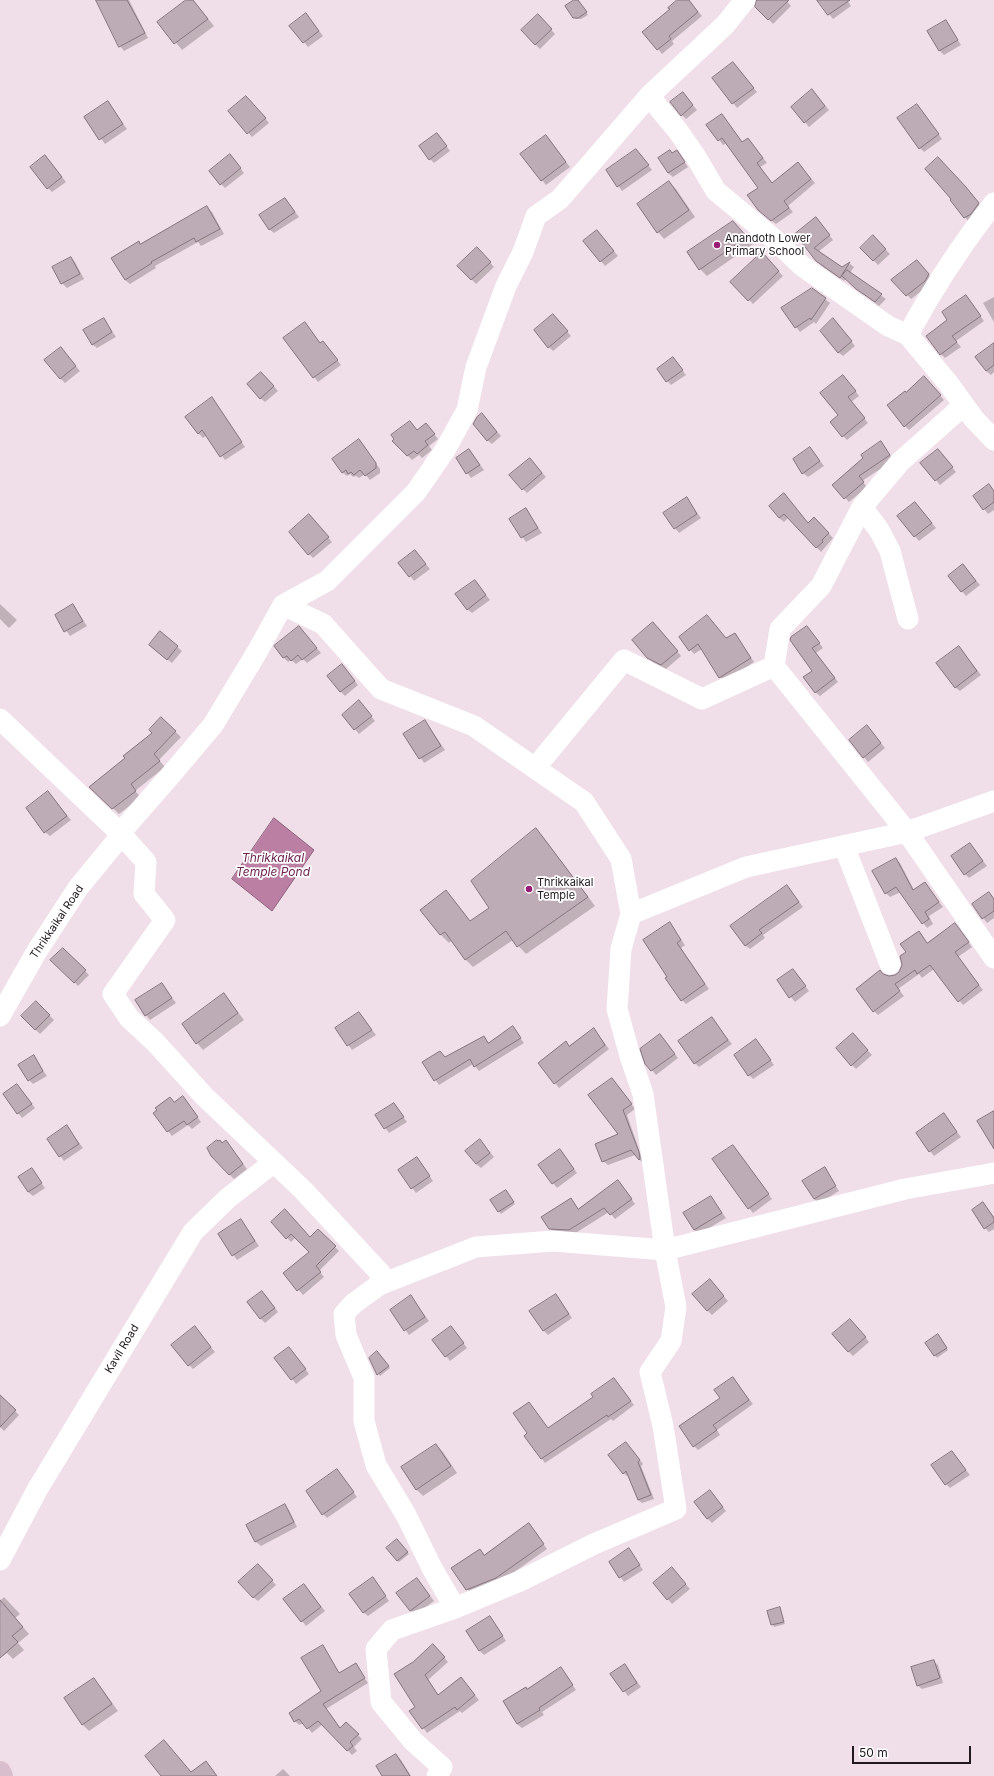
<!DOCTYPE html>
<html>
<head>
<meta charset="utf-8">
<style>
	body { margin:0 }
	#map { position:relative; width:994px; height:1776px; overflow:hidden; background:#f0dee8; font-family:Inter,sans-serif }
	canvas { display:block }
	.scale { position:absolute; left:852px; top:1746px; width:119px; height:18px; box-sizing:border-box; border:2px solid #201a1e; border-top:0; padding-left:5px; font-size:12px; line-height:14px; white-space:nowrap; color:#201a1e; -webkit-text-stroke:3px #fff; paint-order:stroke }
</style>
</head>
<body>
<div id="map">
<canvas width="994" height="1776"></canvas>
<div class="scale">50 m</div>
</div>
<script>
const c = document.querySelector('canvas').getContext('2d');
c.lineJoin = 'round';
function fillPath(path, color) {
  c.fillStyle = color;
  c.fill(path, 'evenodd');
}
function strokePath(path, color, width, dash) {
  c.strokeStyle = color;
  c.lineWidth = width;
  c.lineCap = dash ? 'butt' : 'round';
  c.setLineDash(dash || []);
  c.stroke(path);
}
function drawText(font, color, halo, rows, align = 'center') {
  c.font = font + ' Inter,sans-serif';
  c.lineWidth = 3.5;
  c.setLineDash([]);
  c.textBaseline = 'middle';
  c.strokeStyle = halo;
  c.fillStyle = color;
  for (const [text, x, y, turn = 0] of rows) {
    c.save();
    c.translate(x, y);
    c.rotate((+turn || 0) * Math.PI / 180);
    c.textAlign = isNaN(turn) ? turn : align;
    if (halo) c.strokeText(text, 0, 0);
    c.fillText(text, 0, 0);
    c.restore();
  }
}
const water = new Path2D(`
	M274,818L314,850L272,911L232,879Z`);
const shadow = new Path2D(`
	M97,0H129L148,38L124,51L120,46L105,19L107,18Z
	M187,0H193L214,26L182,50L159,22Z
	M576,0L579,1L588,15L581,19H576L574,17Z
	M679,0H688L702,16L672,41L674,44L662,54L658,49Z
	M760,0H786L791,6L773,24L756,6Z
	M818,0H847L851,6L833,19Z
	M310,19L323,36L308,47L304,42Z
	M542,20L555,34L540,49L535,44Z
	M946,21L961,45L944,55L939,50Z
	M733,63L757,92L737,108L714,78Z
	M816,95L829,110L809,127L792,107Z
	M687,98L697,110L686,119L682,115Z
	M251,101L269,123L252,137L229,111Z
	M108,103L127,129L105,144L86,118Z
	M917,105L942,139L924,152L920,148Z
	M722,115L743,143L748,139L767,163L760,167L773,184L802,168L815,183L788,206L793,212L776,224L764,215L759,188L727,143L723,145L708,125Z
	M441,138L450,151L434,163L430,159Z
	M550,141L570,167L546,185L522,155Z
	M636,150L652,170L622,191L607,170Z
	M677,151L688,167L673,177L668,173L672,154Z
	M234,160L244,173L225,188L221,184Z
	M49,161L66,182L52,192L48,188Z
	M669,182L676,189L695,217L664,239L658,232Z
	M971,193L982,208L969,222L951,200Z
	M285,199L299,217L274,233L269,229Z
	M207,207L212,212L224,234L201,246L198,242L155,266L156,268L130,284L125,280L138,242L141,245Z
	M820,223L833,240L818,252L842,268L850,264L854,267L850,273L886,299L879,306L862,293L846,279L844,281L822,266L796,234Z
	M740,229L753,244L707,276L700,269Z
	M597,231L618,256L605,266L585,241Z
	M873,237L890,254L878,265L862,248Z
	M477,248L494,267L476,284L459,266Z
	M762,254L783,276L753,304L732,282Z
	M71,258L75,262L84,279L67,288L62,283L54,267Z
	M917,261L933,280L929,285L911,299L893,280Z
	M812,289L830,303L816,324L814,322L800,332L782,309Z
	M966,296L984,321L956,341L961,347L945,358L941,354L949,320Z
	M994,297V322L983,303Z
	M104,319L116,337L97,348L92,344Z
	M557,319L571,336L553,351L549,347Z
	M305,323L321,344L327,346L341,365L318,382L285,338Z
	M837,323L855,346L843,356L838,352Z
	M994,348V372L991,375L986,371Z
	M65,353L80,371L65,383L60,378Z
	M673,358L686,375L671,385L667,381Z
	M266,377L278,391L265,402L260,398Z
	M847,380L859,396L851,402L868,423L847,440L843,436L840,415Z
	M928,381L944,400L909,430L905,426L906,393Z
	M212,398L245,447L225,460L207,435L203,438L198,433Z
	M486,419L501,436L492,444L487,440Z
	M426,424L438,439L429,446L432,450L422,458L419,455L412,460L393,441L417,431Z
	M881,443L894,460L862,481L867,487L849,502L833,485Z
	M363,445L380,469V473L370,480L365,474L359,478L356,476L353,477L350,474L347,476L342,472Z
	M810,448L824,466L808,477L803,473Z
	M469,450L484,470L471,478L457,459Z
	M942,455L956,472L940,485L922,463Z
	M534,463L546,477L527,493L523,489Z
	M989,485L994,491V510L988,514L974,496Z
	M687,499L701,518L679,533L675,528Z
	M788,499L808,523L819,522L833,538L821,552L789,517L784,522L779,518Z
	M919,507L936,528L919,541L898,516Z
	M526,510L542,533L526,542L510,519Z
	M313,520L332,542L313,558L309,554Z
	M415,551L430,569L414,581L400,563Z
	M967,570L980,585L966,596L949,576Z
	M475,581L490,600L472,613L467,609Z
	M0,604L17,620L9,628L0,619Z
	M73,605L87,626L70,636L56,615Z
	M658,627L681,656L666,669L653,662L648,658Z
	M807,627L823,648L816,653L838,682L820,696L815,692Z
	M160,632L182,651L172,663L154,649Z
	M303,632L321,653L307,663L303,659L296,664L291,660L288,662L284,658Z
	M735,634L754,662L724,682L702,649L694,654L680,638L726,639Z
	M963,652L981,675L960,691L955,687Z
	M346,670L358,685L345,696L340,691Z
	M363,706L375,721L359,734L343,715Z
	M161,718L181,737L159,760L165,767L135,791L141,797L119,814L90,787L126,758L153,733Z
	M425,721L445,750L424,763L405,734Z
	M871,731L885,748L868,762L850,740Z
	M48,792L71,820L50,836L45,832Z
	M536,830L544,838L595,906L526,954L513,940L473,967L465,959L452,940L449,943L441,935L422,910L446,891L471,922L491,908Z
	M970,844L987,866L969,878L965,874Z
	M895,859L900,863L914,890L925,883L943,907L929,916L933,924L927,928L901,892L890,897L886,893Z
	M787,886L803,907L763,935L765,938L750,949L745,945Z
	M989,893L994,899V918L987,923L973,904Z
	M670,924L685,945L681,948L709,989L686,1004L682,1000L669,977Z
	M955,924L972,947L958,957L983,990L963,1005L934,969L922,978L919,974L898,989L904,996L878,1015L874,1011L883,975L888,977L895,976L900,972L907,952L919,933L927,943Z
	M63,949L89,975L78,986L52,960Z
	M793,970L809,991L795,1002L778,981Z
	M162,984L176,1003L150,1020L146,1015Z
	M224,994L244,1020L203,1050L197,1043Z
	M36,1002L54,1020L40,1034L22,1016Z
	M359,1013L376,1035L352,1050L336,1028Z
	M712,1019L732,1044L699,1067L695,1063Z
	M513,1028L524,1043L479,1071L473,1064L439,1085L423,1062L440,1052L446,1058L484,1037L489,1043Z
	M598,1034L609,1049L559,1088L555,1083L570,1047Z
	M660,1035L678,1058L656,1075L646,1063Z
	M857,1039L872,1055L856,1069L852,1065Z
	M756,1041L774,1065L753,1079L749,1075Z
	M33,1056L47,1076L33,1084L29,1080Z
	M616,1084L635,1109L627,1115L644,1164L635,1155L608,1165L603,1161L620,1135Z
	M17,1085L35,1108L22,1118L4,1095Z
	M183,1097L201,1122L192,1129L188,1125L172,1136L154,1113L170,1098L175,1103Z
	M394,1104L407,1122L389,1133L376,1115Z
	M946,1118L961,1137L934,1156L930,1151Z
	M67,1127L83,1148L64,1161L48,1139Z
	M220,1141L230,1146L247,1169L234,1179L229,1174L218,1142Z
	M484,1145L494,1157L481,1168L476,1164Z
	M733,1146L772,1199L753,1213L749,1208Z
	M564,1155L577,1173L557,1188L539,1165Z
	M421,1163L433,1181L416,1193L399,1170Z
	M824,1169L839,1191L819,1203L814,1199Z
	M32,1170L45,1188L33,1196L28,1192Z
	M622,1186L635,1204L615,1219L609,1212L574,1234L554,1233L550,1229L571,1199L579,1210Z
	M508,1193L515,1204L501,1214L491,1200Z
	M711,1197L726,1218L699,1234L694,1230Z
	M983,1203L994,1217V1229L989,1232L985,1228Z
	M241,1220L259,1246L237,1260L219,1234Z
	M272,1222L310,1238L318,1230L339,1251L319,1271L324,1277L303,1295L284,1273L310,1252L296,1237L291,1242Z
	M714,1285L728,1301L712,1315L707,1310Z
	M556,1295L572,1318L548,1335L543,1330Z
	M266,1296L278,1312L265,1323L260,1318Z
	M411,1297L429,1321L409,1335L391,1310Z
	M855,1325L869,1342L853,1356L848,1351Z
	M451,1327L467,1348L450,1361L433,1340Z
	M199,1332L215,1352L193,1369L189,1365Z
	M938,1335L948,1350L937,1358L926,1343Z
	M293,1353L309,1374L296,1384L276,1358Z
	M379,1354L390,1368L380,1376L370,1358Z
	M733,1378L753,1404L717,1430L720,1435L698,1450L694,1446Z
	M617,1383L634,1405L613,1421L611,1419L545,1463L525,1436L529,1434L548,1429Z
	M4,1400L19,1415L4,1431L0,1427V1404Z
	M626,1443L643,1464L641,1466L654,1499L642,1503L638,1500L628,1475L627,1476L623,1473Z
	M436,1445L443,1452L457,1473L423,1496L416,1489Z
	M952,1452L970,1475L950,1488L946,1484Z
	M337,1470L357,1497L327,1518L323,1514Z
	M710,1491L726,1511L712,1523L707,1518Z
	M284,1506L289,1510L297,1527L261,1546L256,1542L248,1525Z
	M529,1525L547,1549L500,1582L471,1594L453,1568L485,1556Z
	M399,1542L409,1554L399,1562L397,1560Z
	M629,1549L643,1570L624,1582L610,1562Z
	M262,1569L276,1585L258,1601L253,1597Z
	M676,1572L690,1589L672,1604L654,1583Z
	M417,1579L434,1601L415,1615L410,1610Z
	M377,1583L389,1601L368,1616L363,1612Z
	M304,1585L325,1611L306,1626L285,1599Z
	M4,1597L20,1614L15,1618L29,1634L18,1643L24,1650L13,1659L7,1653L3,1656L0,1653V1601Z
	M779,1609L785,1624L774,1627L768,1612Z
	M490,1617L506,1641L484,1655L480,1651Z
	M323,1646L340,1674L355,1664L368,1683L326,1709L341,1729L346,1723L362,1739L354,1747L357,1751L352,1755L323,1724L312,1733L304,1723L299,1725L295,1721L322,1691Z
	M437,1649L448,1662L428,1680L439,1696L465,1683L479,1700L462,1713L460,1711L427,1733L411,1711L416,1707L395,1675Z
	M933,1661L938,1665L943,1683L922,1689L917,1685Z
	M625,1665L641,1687L628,1696L612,1674Z
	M561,1669L576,1690L542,1712L544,1715L522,1728L517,1724Z
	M93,1679L100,1686L118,1711L89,1731L82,1724Z
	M396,1755L401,1760L411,1776H383Z
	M283,1769L290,1776H275Z`);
const building = new Path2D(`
	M96,0H127L145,33L119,47Z
	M186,0H193L208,19L174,44L157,22Z
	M574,0H578L587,12L578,18H573L565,6Z
	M677,0H689L698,12L669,36L671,39L657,50L642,32L670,9L668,8Z
	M757,0H789L768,20L755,7Z
	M817,0H850L828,15Z
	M306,13L319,31L303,43L289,26Z
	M538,14L552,29L535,45L521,30Z
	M946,20L958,40L939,51L927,31Z
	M733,62L754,88L732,104L712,78Z
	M812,89L825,106L804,123L791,107Z
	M683,92L693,105L681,116L670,102Z
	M246,96L266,118L247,134L228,111Z
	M108,101L123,124L99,140L84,117Z
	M917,104L939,134L919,149L897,118Z
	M722,114L742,142L748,138L763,158L757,163L772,183L798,162L811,179L784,201L789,208L771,221L758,210L747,195L758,188L722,138L718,141L706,125Z
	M437,133L447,146L429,160L419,146Z
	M546,135L566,162L541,181L520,154Z
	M636,149L649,165L617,187L606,170Z
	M670,150L672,153L677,150L685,162L668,173L658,158Z
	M230,154L241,168L220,185L209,171Z
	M45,155L62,177L47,189L30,167Z
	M938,157L966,187L979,203L971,214L964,218L950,200L951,199L925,169Z
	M669,181L689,210L657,233L637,204Z
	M285,198L295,212L269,230L259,215Z
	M207,206L220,229L196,242L194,238L151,262L152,263L125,280L111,258L139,241L140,244Z
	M816,217L830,235L814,248L842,267L850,262L840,278L816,261L795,234Z
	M733,221L747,237L699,270L687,252Z
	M597,230L614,251L600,262L583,241Z
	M873,235L886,249L873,261L860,248Z
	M477,247L491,262L471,280L457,266Z
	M762,252L779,271L748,301L730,282Z
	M71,257L80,274L61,284L52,267Z
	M917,260L929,274L925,281L906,296L891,280Z
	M847,270L882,294L875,302L856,289L842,276Z
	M812,288L826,298L811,320L810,318L795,328L781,308Z
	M966,295L981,316L952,336L957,342L940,355L926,336L947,320L942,312Z
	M553,314L568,331L548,348L534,330Z
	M104,318L112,332L92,345L83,330Z
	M833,318L852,341L838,353L820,331Z
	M305,322L320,343L323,341L338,360L313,378L283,338Z
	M994,343V365L986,371L975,357Z
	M61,347L76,366L60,379L44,360Z
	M673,357L683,370L666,382L657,369Z
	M261,372L274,386L260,399L247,384Z
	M843,375L856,391L848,397L865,418L842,437L830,422L838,415L820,393Z
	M924,376L941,395L904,427L887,405L905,391L906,392Z
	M212,397L242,442L220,457L202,430L198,434L185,417Z
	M482,413L497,432L487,441L473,424L477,417Z
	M410,421L417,430L426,423L435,434L425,441L428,445L417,454L414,451L407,456L392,441L394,439L391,435Z
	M359,439L376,463V468L365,476L360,470L354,475L351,472L348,474L346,470L342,473L332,459Z
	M881,441L890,455L859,476L864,482L844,499L832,485L863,458L861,455Z
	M810,447L820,461L802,474L793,459Z
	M469,449L480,465L466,474L456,458Z
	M938,449L953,467L935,481L920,463Z
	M530,458L542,473L522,490L509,475Z
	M989,484L994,491V502L983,510L973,496Z
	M784,493L808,523L814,517L829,533L822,540L823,542L816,548L784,514L779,518L769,506Z
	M687,497L697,514L674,529L663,513Z
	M915,502L932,523L914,537L897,516Z
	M526,508L538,528L521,538L509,519Z
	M309,514L329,537L308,555L289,532Z
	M415,550L426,564L409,577L398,563Z
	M963,564L976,581L961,592L948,576Z
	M475,580L486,595L467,610L455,594Z
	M73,604L83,621L64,632L55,615Z
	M707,615L726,638L735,633L751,658L719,678L698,644L689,651L679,637Z
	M653,622L678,651L661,665L647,658L632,640Z
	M299,626L317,648L302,660L298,655L291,661L287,656L283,658L274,646Z
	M807,626L820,643L812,648L835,678L815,693L803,677L812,671L790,640L791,637Z
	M160,631L178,646L167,660L149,645Z
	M959,646L977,671L955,688L936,663Z
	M342,664L355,681L340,692L327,676Z
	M359,700L372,716L354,730L342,715Z
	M161,717L176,731L154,754L160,761L131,784L136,791L112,809L89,787L125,758L123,756L152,733L149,730Z
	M425,720L441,746L419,759L403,734Z
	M867,725L881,743L863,758L849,740Z
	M48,791L67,816L44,833L26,808Z
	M536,828L588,897L517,947L506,931L465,960L445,932L440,935L420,910L446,890L470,921L489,908L471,881Z
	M970,843L983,861L964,875L951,856Z
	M896,858L913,890L925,882L939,902L925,912L929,919L922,924L896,887L885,894L872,871Z
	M787,885L799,902L759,930L762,933L745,946L730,926Z
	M989,892L994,899V911L982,919L972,904Z
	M670,922L681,940L677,943L705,984L681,1001L665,978L667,977L643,940Z
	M955,923L969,942L955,952L979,985L958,1002L930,965L917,974L915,970L895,984L900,991L873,1012L856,989L880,970L883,974L889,976L895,975L899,972L902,965L900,956L906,952L900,944L919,931L927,943Z
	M63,948L86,970L74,983L50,960Z
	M793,969L806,986L789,998L777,980Z
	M162,983L172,998L145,1016L135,1000Z
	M224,993L238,1013L196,1044L182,1024Z
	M36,1001L50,1015L35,1030L21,1016Z
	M359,1012L372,1030L347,1046L335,1028Z
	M712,1017L728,1040L694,1064L678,1041Z
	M513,1026L521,1038L474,1067L470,1059L434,1081L422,1062L440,1051L445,1057L484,1036L488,1043Z
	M594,1028L605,1045L554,1084L538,1063L566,1041L569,1046Z
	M853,1033L868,1050L851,1066L836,1048Z
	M660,1034L675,1054L651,1071L645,1064L640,1049Z
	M756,1039L771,1060L748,1076L734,1055Z
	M34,1055L43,1071L28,1081L18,1065Z
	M612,1078L632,1104L623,1110L639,1152L640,1159L639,1160L631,1150L602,1162L595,1144L618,1134L588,1095Z
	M17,1084L32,1104L17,1114L3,1094Z
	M183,1096L198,1117L187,1125L184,1121L167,1132L153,1113L157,1110L155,1108L170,1097L174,1102Z
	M394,1103L404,1117L384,1129L375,1115Z
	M994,1111V1149L977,1121Z
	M944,1113L957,1132L929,1152L916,1133Z
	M67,1125L79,1144L59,1157L47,1139Z
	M480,1139L490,1153L476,1164L465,1151Z
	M217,1140L218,1141L220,1140L222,1143L226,1140L243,1164L229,1175L211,1156L207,1148Z
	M733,1145L769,1194L748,1209L712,1159Z
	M560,1149L574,1169L552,1184L538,1165Z
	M417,1157L430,1176L411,1189L398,1170Z
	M825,1167L836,1186L814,1199L802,1181Z
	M32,1168L42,1183L28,1192L18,1177Z
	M618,1180L632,1199L610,1215L604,1208L569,1230L549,1229L541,1217L571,1198L578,1209Z
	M506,1190L514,1202L498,1212L490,1200Z
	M711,1196L722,1213L694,1230L683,1213Z
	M983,1202L994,1218V1222L984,1229L972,1210Z
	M285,1209L310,1237L318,1229L336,1246L316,1266L321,1272L297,1291L283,1273L309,1252L291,1234L286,1239L271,1222Z
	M241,1219L255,1241L232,1256L218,1234Z
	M710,1279L724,1296L707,1311L692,1294Z
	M262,1291L275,1308L260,1319L247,1302Z
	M556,1294L569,1314L543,1331L529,1311Z
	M411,1295L425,1317L404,1331L390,1310Z
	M850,1319L866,1337L848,1352L832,1334Z
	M195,1326L211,1347L188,1366L171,1345Z
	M451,1326L464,1343L445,1357L432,1340Z
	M938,1334L947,1348L934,1356L925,1343Z
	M289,1347L306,1369L291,1380L274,1358Z
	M377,1351L389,1366L377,1375L369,1358Z
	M733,1377L749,1400L713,1425L717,1430L693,1447L679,1426L720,1398L714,1390Z
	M614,1378L631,1401L608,1417L607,1415L541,1459L524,1436L527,1433L513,1413L529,1402L548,1428L593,1397L591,1394Z
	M0,1395L16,1410L0,1427Z
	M626,1442L640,1460L638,1462L651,1495L638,1500L626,1471L623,1474L608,1455Z
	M436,1444L451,1466L416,1490L401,1467Z
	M952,1451L966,1470L945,1485L931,1465Z
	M337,1469L354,1492L322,1515L306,1491Z
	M710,1490L723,1507L707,1519L694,1502Z
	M285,1504L294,1522L255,1542L246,1525Z
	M529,1523L544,1544L496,1578L466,1590L451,1568L480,1549L484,1555Z
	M397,1539L408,1552L397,1561L386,1548Z
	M629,1548L640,1565L619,1578L609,1562Z
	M258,1564L273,1580L253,1598L238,1582Z
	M672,1567L686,1584L667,1600L653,1583Z
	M373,1577L386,1596L363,1613L349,1594Z
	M417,1578L430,1596L410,1611L396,1593Z
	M304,1584L321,1607L301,1622L283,1599Z
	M0,1600L23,1627L12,1636L18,1642L0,1658Z
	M780,1607L784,1622L771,1625L767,1611Z
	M490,1616L503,1636L479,1651L466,1631Z
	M433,1644L445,1657L425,1675L438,1695L461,1677L475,1695L457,1710L455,1707L422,1729L409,1711L415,1707L394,1674L413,1662Z
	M323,1645L339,1673L356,1663L365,1678L323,1704L340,1728L346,1722L359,1734L350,1742L353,1746L347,1751L318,1721L307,1729L299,1719L294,1722L289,1713L321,1691L301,1658Z
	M934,1660L940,1678L917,1686L911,1667Z
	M625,1664L637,1683L623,1692L610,1674Z
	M561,1667L573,1685L539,1708L540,1710L517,1724L503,1701L526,1687L527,1689Z
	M94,1678L112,1704L82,1725L64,1698Z
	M164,1740L191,1772L206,1761L217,1776H161L145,1756Z
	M396,1754L410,1776H382L376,1766Z`);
const minor = new Path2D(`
	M649,96L678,131L696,157L716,191L774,239L802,266L888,326L908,335L948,383L974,419L994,440
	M908,335C933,288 962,244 994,203
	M283,605L323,624L381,689L474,726L584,802L621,859L631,914
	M908,619L890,551L879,530L862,507L900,462L964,405
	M774,666L780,629L821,586L862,507
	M0,719L120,833L146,862L144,894L165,920L113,994L129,1018L155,1042L204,1096L303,1190L381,1274L379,1285
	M535,768L624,660L702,699L774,666L907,832L994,801
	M844,846L890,964
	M0,1016L37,951L78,888L119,838L120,833L169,777L213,725L257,652L283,605L327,581L416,492L445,450L467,410L476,367L506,286L523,252L536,216L560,199L649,96L725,25L745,0
	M0,1560L37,1490L193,1232L228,1198L273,1163
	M455,1608L520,1581L594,1544L676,1509L663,1426L650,1372L671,1341L676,1307L665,1250L643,1094L630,1056L617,1009L621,949L631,914L746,867L907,832L994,958
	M437,1776L442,1767L413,1741L381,1702L376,1649L392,1630L455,1608L432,1568L406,1515L376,1465L364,1421V1378L346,1335L344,1314L353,1304L379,1285L476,1247L553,1241L665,1250L905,1189L994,1173`);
const major = new Path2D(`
	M0,1772L2,1776`);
const markers = [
	[717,245,4,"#981c74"],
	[529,889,4,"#981c74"]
];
const poiNames = [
	["Anandoth Lower",725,239],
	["Primary School",725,252],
	["Thrikkaikal",537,883],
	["Temple",537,896]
];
const streetNames = [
	["Thrikkaikal Road",57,922,-56],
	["Kavil Road",122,1349,-59]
];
const waterNames = [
	["Thrikkaikal",273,858],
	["Temple Pond",273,872]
];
fillPath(water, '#bb7fa3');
strokePath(water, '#8c617b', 1);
fillPath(shadow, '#0003');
fillPath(building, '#bdacb5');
strokePath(building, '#85757e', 1);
strokePath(minor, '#fff', 21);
strokePath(major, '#d9bece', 22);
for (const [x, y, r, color] of markers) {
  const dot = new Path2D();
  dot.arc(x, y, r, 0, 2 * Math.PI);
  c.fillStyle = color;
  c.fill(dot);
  strokePath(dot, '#fff', 1.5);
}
drawText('11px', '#201a1e', '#fff', poiNames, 'left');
drawText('11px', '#201a1e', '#fff', streetNames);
drawText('italic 12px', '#6b2353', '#fff', waterNames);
</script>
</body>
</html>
